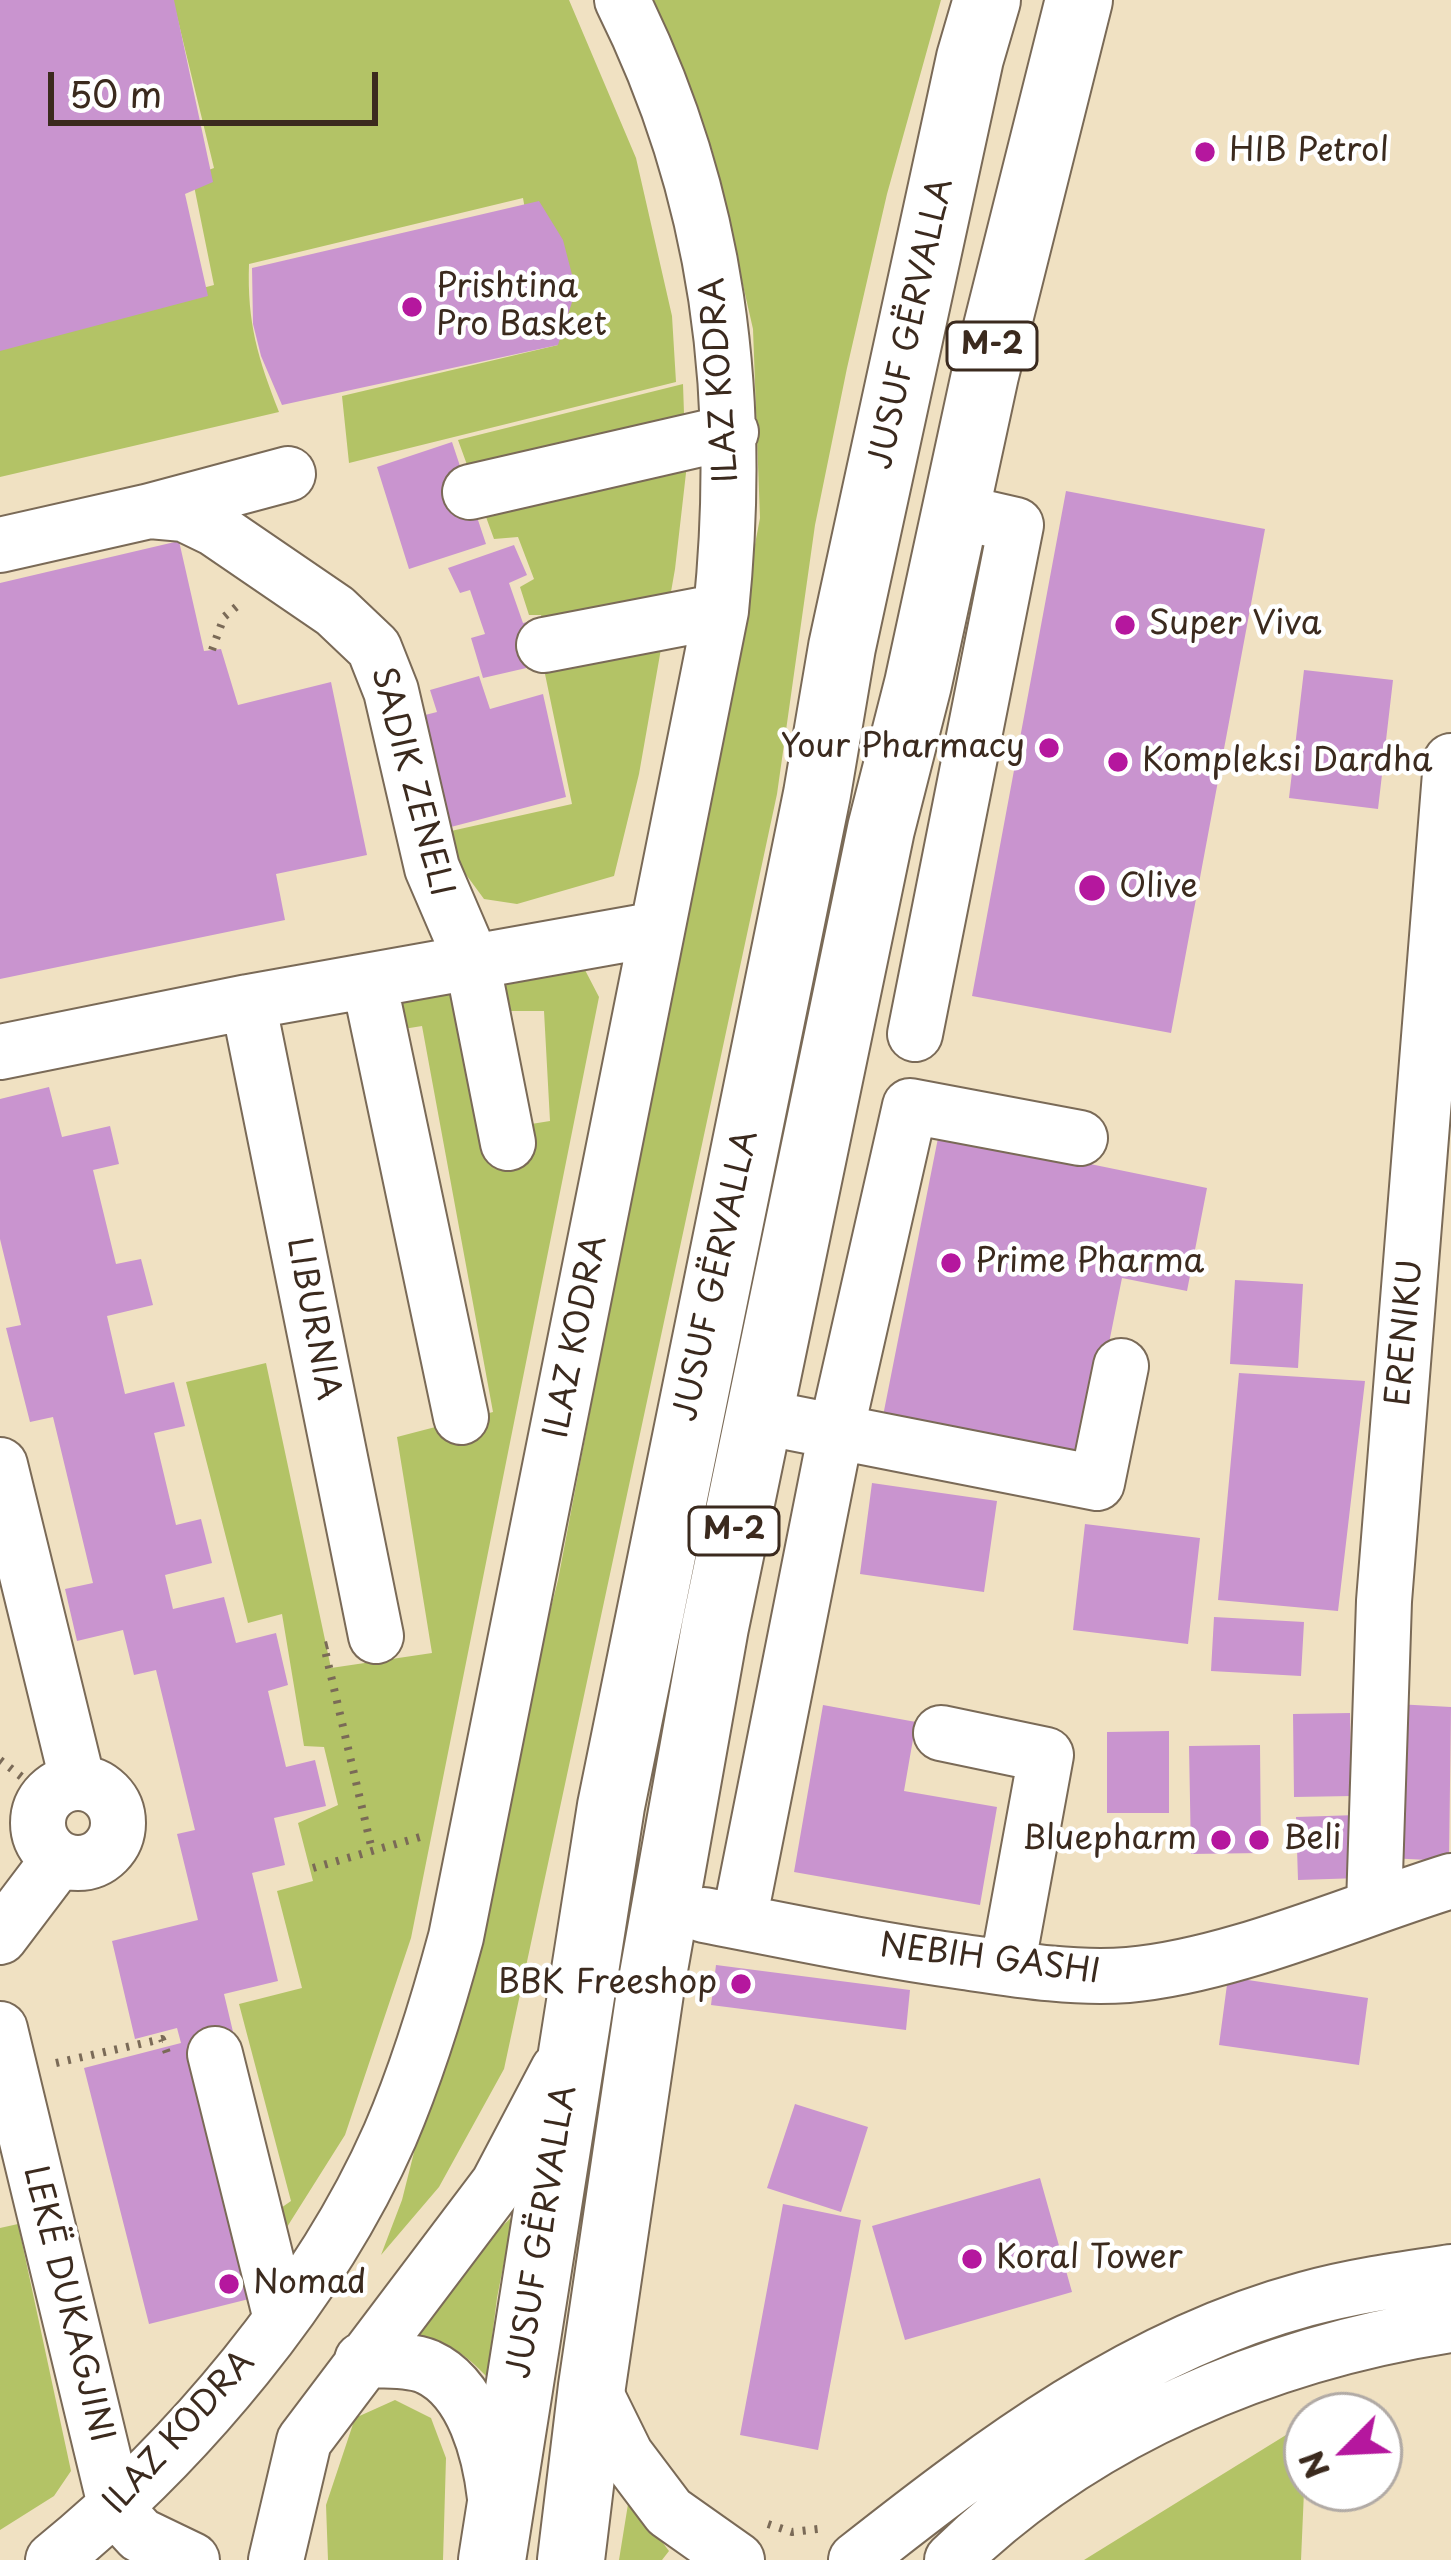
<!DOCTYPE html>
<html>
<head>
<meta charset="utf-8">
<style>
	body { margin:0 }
	#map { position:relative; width:1451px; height:2560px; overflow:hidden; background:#f0e1c2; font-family:"Playpen Sans",sans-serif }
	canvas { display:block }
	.north { position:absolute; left:1283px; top:2392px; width:120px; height:120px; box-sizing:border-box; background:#fff; border:3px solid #b1aaa5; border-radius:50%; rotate:246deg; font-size:33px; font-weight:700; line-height:48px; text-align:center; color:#3b2a1e }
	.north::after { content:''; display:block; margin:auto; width:42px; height:54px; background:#b5179e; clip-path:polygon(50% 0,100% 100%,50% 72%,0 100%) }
	.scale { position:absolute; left:48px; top:72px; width:330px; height:54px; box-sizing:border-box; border:6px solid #3b2a1e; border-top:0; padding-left:15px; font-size:36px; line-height:42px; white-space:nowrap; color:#3b2a1e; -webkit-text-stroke:9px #fff; paint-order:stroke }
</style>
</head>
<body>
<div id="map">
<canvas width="1451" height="2560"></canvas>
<div class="north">N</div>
<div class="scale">50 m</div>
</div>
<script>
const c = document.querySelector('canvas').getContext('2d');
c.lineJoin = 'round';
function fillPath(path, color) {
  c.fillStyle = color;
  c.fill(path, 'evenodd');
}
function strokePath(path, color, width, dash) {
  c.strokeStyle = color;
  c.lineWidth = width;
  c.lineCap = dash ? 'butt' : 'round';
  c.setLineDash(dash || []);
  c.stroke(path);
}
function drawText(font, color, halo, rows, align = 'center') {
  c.font = font + ' "Playpen Sans",sans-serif';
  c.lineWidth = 9;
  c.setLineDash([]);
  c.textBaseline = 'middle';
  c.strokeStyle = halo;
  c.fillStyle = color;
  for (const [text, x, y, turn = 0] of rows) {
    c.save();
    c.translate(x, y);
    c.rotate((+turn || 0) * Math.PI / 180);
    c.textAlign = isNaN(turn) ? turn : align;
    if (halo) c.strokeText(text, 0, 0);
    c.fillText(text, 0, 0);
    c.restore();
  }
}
const green = new Path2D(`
	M173,0H569L636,158L672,316L676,382L349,463L342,396L558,345L535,267L523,198L249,264C247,323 258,358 279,412L0,477V341L214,285L192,176L214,168Z
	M654,0H941L887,194L847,368L815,525L777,794L504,2069L439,2187L381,2255L402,2200L558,1580L760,518L753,329L712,149Z
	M683,384L686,473L675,569L639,774L614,876L517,904L484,899L456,861L442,833L572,804L545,674L555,668L541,615H529L520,587L534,579L518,537L494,539L458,440Z
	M585,970L599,997L411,1938L345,2135L270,2254L255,2226L291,2201L239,2004L302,1988L277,1891L313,1881L298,1823L338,1805L324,1747L304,1746L282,1614L248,1623L186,1382L266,1363L331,1668L432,1653L397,1437L493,1412L422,1026L391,1031L384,999L454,988L481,1132L550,1121L544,1011H502L500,986Z
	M513,2216L497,2298L487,2377C458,2346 434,2335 392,2330Z
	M18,2224L71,2471L54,2496L0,2530V2228Z
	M395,2400L431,2418L446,2458L443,2560H328L326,2505L355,2418Z
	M1307,2422L1301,2560H1084Z
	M629,2498L669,2551L662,2560H619Z`);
const building = new Path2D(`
	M0,0H174L213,182L185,194L208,296L0,351Z
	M539,201L563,240L576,290L558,345L282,405L261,356L253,324L252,268Z
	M452,442L486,544L409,569L377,467Z
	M1066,491L1265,529L1171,1033L972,996Z
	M179,541L204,651L221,649L238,705L331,682L367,855L276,874L285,920L0,979V583Z
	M514,545L527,575L509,583L523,623L535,620L548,663L483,678L471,638L485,634L470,590L460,593L448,568Z
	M1304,670L1393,680L1378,809L1289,798Z
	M479,676L490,709L543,694L566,797L447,828L421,716L437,712L430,690Z
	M49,1087L62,1137L110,1126L119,1164L93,1170L116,1264L141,1259L153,1305L107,1316L125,1394L174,1382L185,1426L154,1433L176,1525L201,1519L212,1563L165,1575L173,1609L224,1597L236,1643L276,1633L288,1685L268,1691L286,1767L315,1760L326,1806L274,1818L285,1865L252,1873L278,1981L224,1994L234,2036L253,2298L149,2324L84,2068L181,2043L177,2028L135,2039L112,1941L198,1920L177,1834L195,1830L156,1670L134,1675L123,1630L77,1641L65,1589L93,1583L53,1417L30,1422L6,1328L21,1325L0,1239V1099Z
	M939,1133L1207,1188L1187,1291L1122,1278L1084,1468L881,1426Z
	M1235,1280L1303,1284L1298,1368L1230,1364Z
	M1239,1373L1365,1381L1338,1611L1218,1600Z
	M872,1483L997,1501L984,1592L860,1574Z
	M1085,1524L1200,1538L1188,1644L1073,1630Z
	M1214,1617L1304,1622L1301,1676L1211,1671Z
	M1396,1704L1451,1707L1449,1861L1388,1858Z
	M823,1705L916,1722L904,1791L997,1807L980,1905L794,1872Z
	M1350,1713L1352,1796L1294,1797L1293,1714Z
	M1169,1731V1813H1107V1732Z
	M1260,1745L1261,1853L1191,1854L1189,1746Z
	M1357,1815L1360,1878L1298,1880L1296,1817Z
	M716,1965L910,1990L906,2030L711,2005Z
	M1228,1977L1368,1998L1359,2065L1219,2045Z
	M795,2104L868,2127L841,2212L767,2188Z
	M1040,2178L1072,2292L905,2340L872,2226Z
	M783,2204L861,2220L818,2450L740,2435Z`);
const path = new Path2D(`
	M212,650L224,617L242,602
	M328,1645L324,1646L372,1850
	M0,1760L27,1781
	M313,1868L427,1835
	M56,2063L162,2039L167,2053
	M768,2524L792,2532L818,2529`);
const minor = new Path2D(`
	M470,492L731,432
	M150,511L184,514L215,529L335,611L374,648L391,691L432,868L472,961L508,1143
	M0,545L150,511L288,474
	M544,645L721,611
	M369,981L461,1417
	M248,1002L376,1636
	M915,1034L1016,525L955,511
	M0,1052L248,1002L657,929
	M757,1416L1097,1483L1121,1366
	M0,1465L78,1783
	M941,1733L1046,1755L1007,1968
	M38 1823a40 40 0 1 1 80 0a40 40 0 1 1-80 0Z
	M1374,1905L1384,1601L1451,761
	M704,1915C791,1932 877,1950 964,1962C1018,1970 1073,1979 1128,1975C1231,1966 1351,1912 1451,1881
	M739,1921L836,1432L910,1106L1080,1138
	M0,1937L59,1859
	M0,2029L116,2509L140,2535L192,2560
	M215,2054L281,2319
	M362,2360C382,2361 409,2359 428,2367C474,2388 490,2454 495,2498
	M592,2386L626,2455L669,2512L737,2560
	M53,2560C187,2451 320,2294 390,2135C418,2070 438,2004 456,1937L721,611C743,397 719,194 622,0
	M276,2560L304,2441L498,2184L558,2070
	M856,2560C993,2452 1135,2345 1306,2299C1353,2286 1403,2279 1451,2272
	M952,2560C1086,2429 1269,2353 1451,2325`);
const highway = new Path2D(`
	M492,2560L611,1806L817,794L842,647L970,58L987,0
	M571,2560L592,2386L651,1986L715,1627L881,829L918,684L985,375L1079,0`);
const markers = [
	[1205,152,12,"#b5179e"],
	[412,307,12,"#b5179e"],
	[1125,625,12,"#b5179e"],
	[1049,748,12,"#b5179e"],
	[1118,762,12,"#b5179e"],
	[1092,888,15,"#b5179e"],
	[951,1263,12,"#b5179e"],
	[1221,1840,12,"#b5179e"],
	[1259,1840,12,"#b5179e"],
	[741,1984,12,"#b5179e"],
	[972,2259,12,"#b5179e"],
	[229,2284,12,"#b5179e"]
];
const shields = [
	[992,346,90],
	[734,1531,90]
];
const shieldNames = [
	["M-2",992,346],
	["M-2",734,1531]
];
const poiNames = [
	["HIB Petrol",1229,152],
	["Prishtina",436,288],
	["Pro Basket",436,326],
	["Super Viva",1149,625],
	["Your Pharmacy",1025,748,"right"],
	["Kompleksi Dardha",1142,762],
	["Olive",1119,888],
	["Prime Pharma",975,1263],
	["Bluepharm",1197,1840,"right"],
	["Beli",1283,1840],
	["BBK Freeshop",717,1984,"right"],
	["Koral Tower",996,2259],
	["Nomad",253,2284]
];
const streetNames = [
	["JUSUF GËRVALLA",912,324,-78],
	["ILAZ KODRA",721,380,-94],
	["SADIK ZENELI",411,782,75],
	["JUSUF GËRVALLA",717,1276,-78],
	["LIBURNIA",312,1319,79],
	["ERENIKU",1406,1333,-85],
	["ILAZ KODRA",577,1337,-79],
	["NEBIH GASHI",990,1960,7],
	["JUSUF GËRVALLA",543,2232,-81],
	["LEKË DUKAGJINI",67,2304,76],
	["ILAZ KODRA",180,2433,-48]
];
fillPath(green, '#b3c366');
fillPath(building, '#c994cf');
strokePath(minor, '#7a6a57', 58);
strokePath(highway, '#7a6a57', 70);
strokePath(path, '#7a6a57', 8, [3, 9]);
strokePath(minor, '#fff', 54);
strokePath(highway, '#fff', 66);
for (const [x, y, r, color] of markers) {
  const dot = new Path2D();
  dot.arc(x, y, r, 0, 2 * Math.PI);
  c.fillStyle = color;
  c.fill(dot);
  strokePath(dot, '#fff', 4.5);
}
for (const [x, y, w] of shields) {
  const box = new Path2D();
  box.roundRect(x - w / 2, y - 24, w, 48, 9);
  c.fillStyle = '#fff';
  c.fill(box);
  strokePath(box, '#3b2a1e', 3);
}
drawText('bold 30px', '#3b2a1e', null, shieldNames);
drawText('33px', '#3b2a1e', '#fff', poiNames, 'left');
drawText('33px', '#3b2a1e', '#fff', streetNames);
</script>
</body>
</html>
